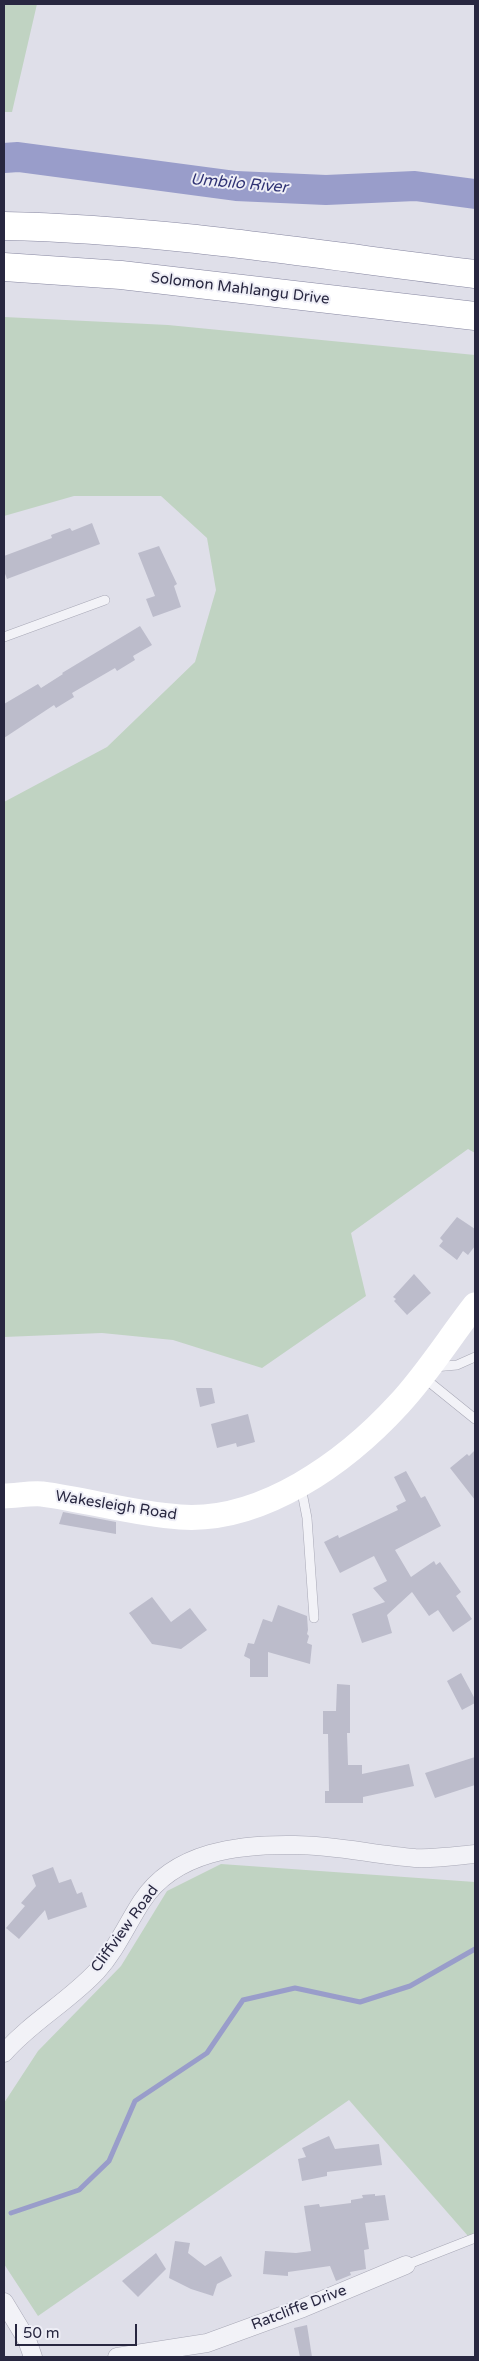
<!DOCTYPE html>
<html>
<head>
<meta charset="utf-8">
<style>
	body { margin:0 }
	#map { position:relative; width:479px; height:2361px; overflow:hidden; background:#dfdfe9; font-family:"Varela Round",sans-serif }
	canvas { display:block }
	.frame { position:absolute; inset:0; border:5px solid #282740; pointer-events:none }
	.scale { position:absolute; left:15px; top:2324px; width:122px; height:22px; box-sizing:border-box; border:2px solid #282740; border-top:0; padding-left:6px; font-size:15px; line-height:18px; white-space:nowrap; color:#282740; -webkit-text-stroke:4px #eeeef6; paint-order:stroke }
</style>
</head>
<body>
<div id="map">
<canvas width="479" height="2361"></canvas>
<div class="frame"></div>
<div class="scale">50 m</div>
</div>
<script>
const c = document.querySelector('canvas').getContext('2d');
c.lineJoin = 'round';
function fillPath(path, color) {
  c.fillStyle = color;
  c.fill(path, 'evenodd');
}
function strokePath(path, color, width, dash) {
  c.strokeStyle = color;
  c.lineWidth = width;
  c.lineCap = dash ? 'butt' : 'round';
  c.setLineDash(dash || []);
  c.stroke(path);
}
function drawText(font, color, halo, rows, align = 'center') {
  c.font = font + ' "Varela Round",sans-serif';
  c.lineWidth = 4;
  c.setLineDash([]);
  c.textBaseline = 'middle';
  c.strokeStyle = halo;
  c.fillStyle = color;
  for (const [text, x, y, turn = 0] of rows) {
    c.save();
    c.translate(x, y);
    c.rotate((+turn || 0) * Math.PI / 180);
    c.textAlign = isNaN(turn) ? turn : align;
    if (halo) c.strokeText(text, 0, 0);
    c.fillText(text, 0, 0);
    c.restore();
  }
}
const green = new Path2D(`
	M4,4H37L12,112H4Z
	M4,317L168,325L475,355V1153L468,1149L351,1233L366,1296L262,1368L173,1340L102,1333L4,1337V802L107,747L195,662L216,590L207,538L161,496H74L4,516Z
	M221,1864L475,1882V2244L349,2100L38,2316L4,2264V2103L38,2051L121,1966L167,1891Z`);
const stream = new Path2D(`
	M11,2213L79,2190L109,2161L135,2101L207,2053L243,2000L295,1988L360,2002L410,1986L475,1949`);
const river = new Path2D(`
	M4,158L18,157L236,186L326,190L415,186L475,194`);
const building = new Path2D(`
	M92,523L100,544L7,579L4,571V556L52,538L51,535L70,528L72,531Z
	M159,546L177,584L174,586L181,607L153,617L146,599L155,596L138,553Z
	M140,626L152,645L133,656L135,660L117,671L115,668L72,693L74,697L56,708L54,705L4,738V704L38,684L41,688L63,674L62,673Z
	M457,1217L475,1229V1246L468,1255L463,1251L457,1260L439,1246L443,1241L440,1238Z
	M414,1274L431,1293L407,1315L394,1301L396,1299L393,1297Z
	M196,1388H212L215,1403L200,1407Z
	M248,1414L255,1442L237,1447L236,1443L217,1448L211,1424Z
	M475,1450V1500L450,1468L467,1454L469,1456Z
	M406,1471L421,1498L425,1496L441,1526L395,1550L411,1577L434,1561L436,1565L440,1562L461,1592L456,1596L472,1619L453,1632L438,1610L429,1616L412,1592L387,1615L392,1633L362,1643L352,1614L385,1602L373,1588L387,1581L374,1556L340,1573L324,1542L338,1535L339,1538L398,1510L396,1506L406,1501L394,1477Z
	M63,1512L116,1522V1534L59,1524Z
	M152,1597L171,1622L190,1608L207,1630L181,1649L152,1644L129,1613Z
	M278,1605L307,1616L308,1630L307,1634L309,1636L307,1643L312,1645L310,1664L268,1652V1677H250V1659L244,1656L248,1643L254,1644L263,1619L272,1622Z
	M461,1673L475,1699V1703L462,1710L447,1681Z
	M337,1684L350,1685V1733H347L348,1765H362V1774L409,1764L414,1786L363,1797V1803H325V1791H329L328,1734H323V1711H336Z
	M475,1757V1785L435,1798L425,1773Z
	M53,1867L59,1883L71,1879L77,1894L82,1892L87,1907L48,1920L45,1910L19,1939L6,1928L25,1906L21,1903L36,1886L32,1875Z
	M329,2136L335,2149L379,2144L382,2165L327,2172V2176L302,2181L298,2159L306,2157L302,2148Z
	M375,2194V2196L385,2195L389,2220L365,2223L369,2249L364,2250L366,2269L350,2272L351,2275L336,2281L330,2266L288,2272V2276L263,2274L265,2251L296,2253L311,2251L304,2206L319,2204L320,2207L351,2203V2200L363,2198L362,2195Z
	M175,2241L190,2243L188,2253L205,2266L221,2256L232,2276L217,2284L213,2296L191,2289L169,2278Z
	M156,2253L166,2269L138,2297L122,2281Z
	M307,2325L312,2357H300L294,2328Z`);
const service = new Path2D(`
	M4,637L105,600
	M434,1367L457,1365L475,1357
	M423,1377L475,1419
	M301,1487L307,1518L314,1618
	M406,2265L475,2238`);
const minor = new Path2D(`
	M4,2053C31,2022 68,2002 97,1971C116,1950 127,1924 142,1901C175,1851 240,1844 295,1845C335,1845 375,1855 415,1858C435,1859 455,1856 475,1854
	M4,2302L27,2340L33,2357
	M117,2357L207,2343L303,2308L406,2265`);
const secondary = new Path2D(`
	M4,1496C16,1496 29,1493 42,1494C88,1500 133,1514 180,1517C262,1523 346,1462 399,1404C427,1374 450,1337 475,1305`);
const trunk = new Path2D(`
	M4,226C161,229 319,255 475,274
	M4,267L121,275L475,316`);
const streetNames = [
	["Solomon Mahlangu Drive",240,289,7],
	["Wakesleigh Road",116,1506,9],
	["Cliffview Road",125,1929,-54],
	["Ratcliffe Drive",299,2308,-21]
];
const waterNames = [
	["Umbilo River",239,184,5]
];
fillPath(green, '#c0d3c2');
strokePath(stream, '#999dca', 5);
strokePath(river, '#999dca', 30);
fillPath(building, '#bcbccb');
strokePath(service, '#a8a8b6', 10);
strokePath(minor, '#a8a8b6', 19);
strokePath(trunk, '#8686a0', 29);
strokePath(service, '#f2f2f7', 9);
strokePath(minor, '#f2f2f7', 18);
strokePath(secondary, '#fff', 25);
strokePath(trunk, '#fff', 28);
drawText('15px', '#282740', '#eeeef6', streetNames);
drawText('italic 16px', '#303375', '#eeeef6', waterNames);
</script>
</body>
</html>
